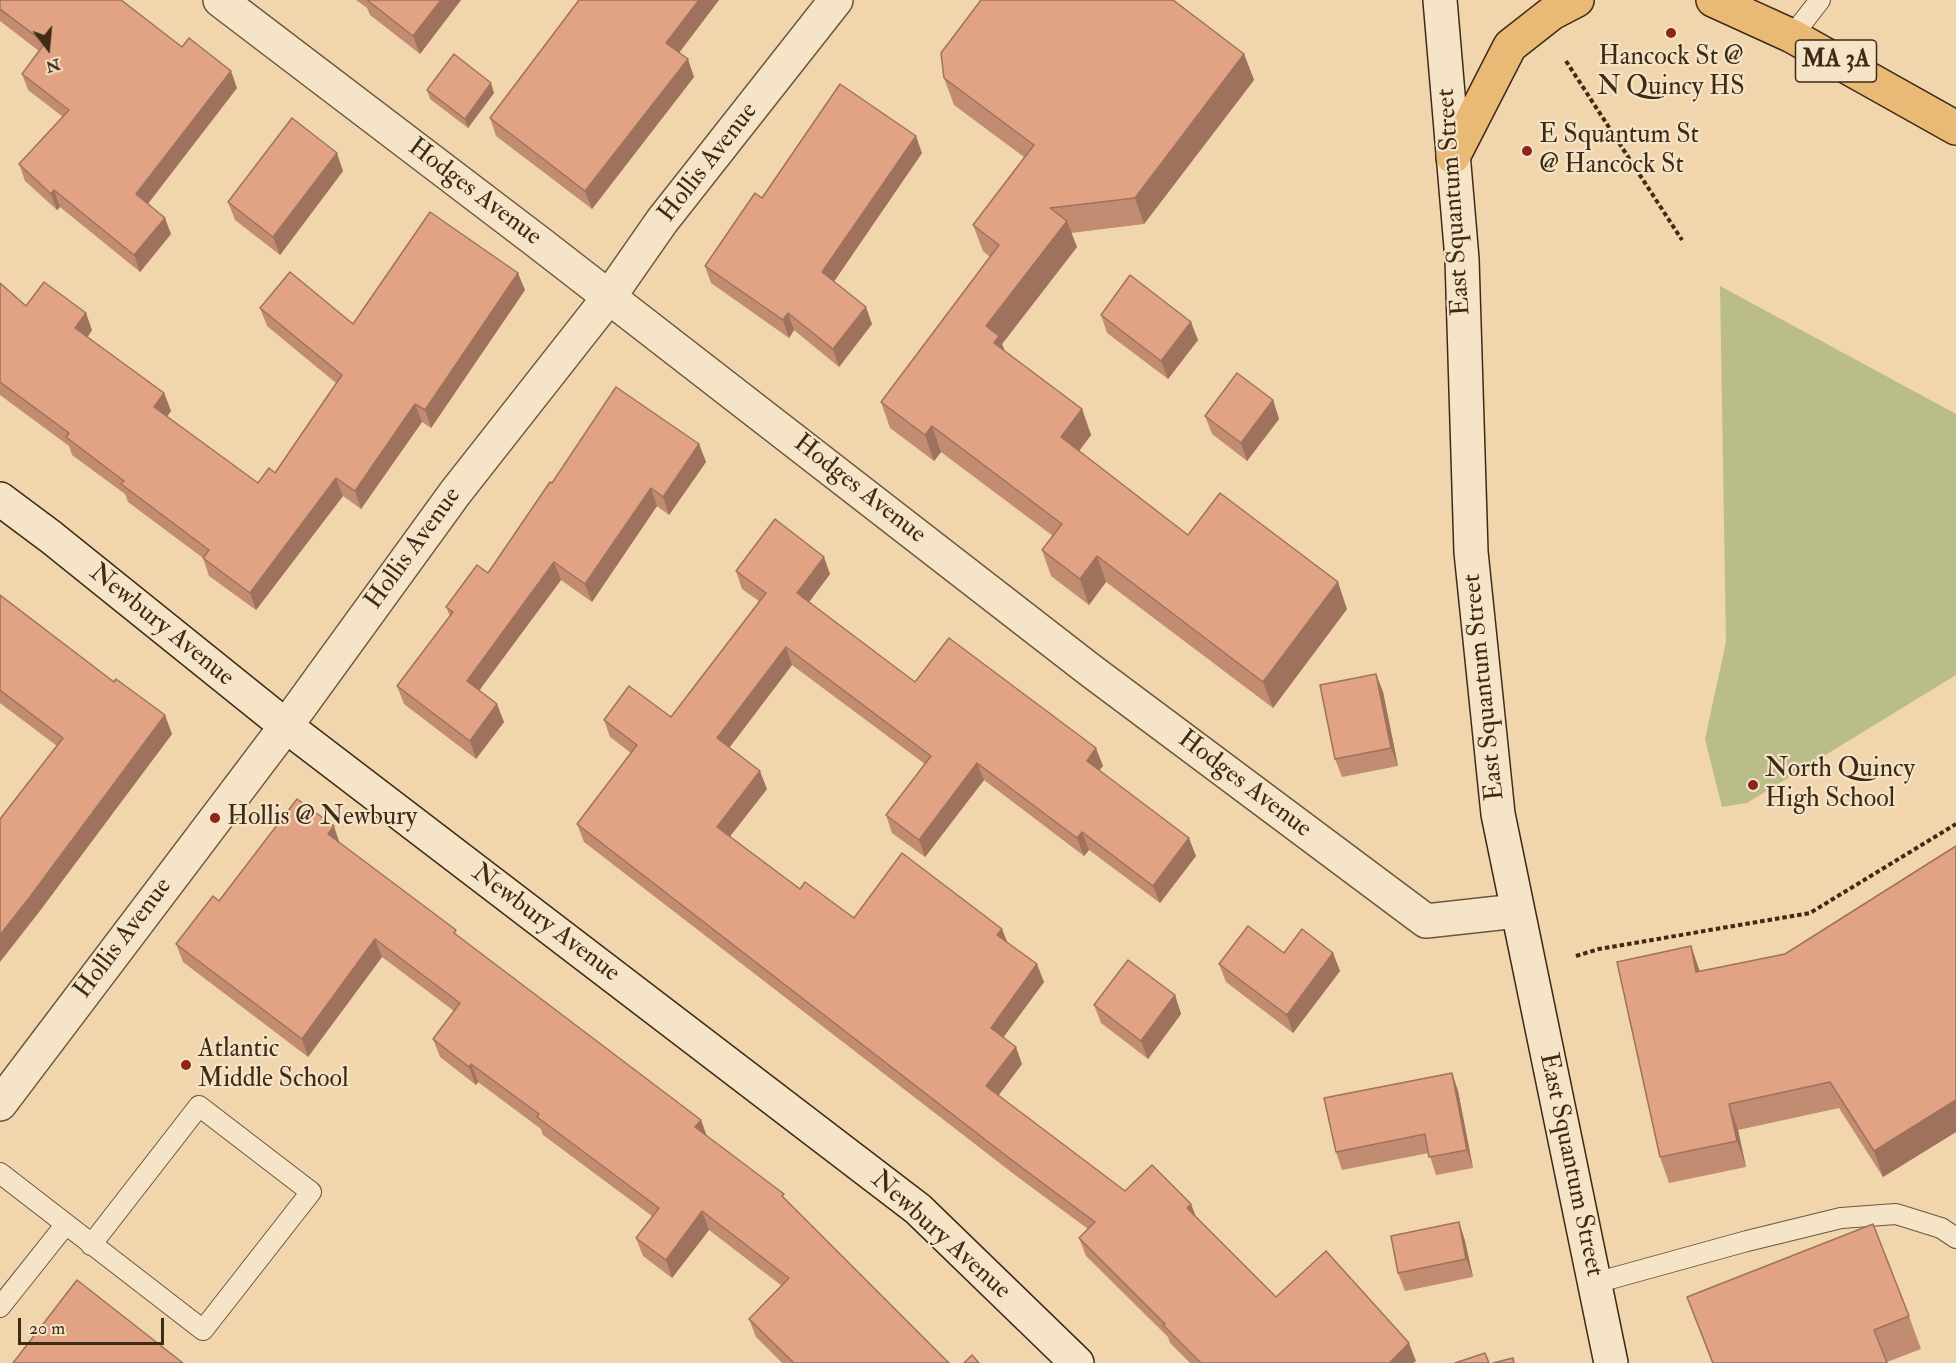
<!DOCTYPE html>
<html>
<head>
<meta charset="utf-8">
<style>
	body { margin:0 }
	#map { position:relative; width:1956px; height:1363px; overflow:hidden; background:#f1d5ac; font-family:"IM FELL Double Pica",serif }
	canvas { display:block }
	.north { position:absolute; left:18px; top:18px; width:60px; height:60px; -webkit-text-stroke:4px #f6e4c9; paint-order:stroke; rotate:164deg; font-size:16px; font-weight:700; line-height:24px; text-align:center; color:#3d2b16 }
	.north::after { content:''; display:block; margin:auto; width:21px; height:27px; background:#3d2b16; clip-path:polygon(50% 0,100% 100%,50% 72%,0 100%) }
	.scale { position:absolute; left:18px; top:1318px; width:146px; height:27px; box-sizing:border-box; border:3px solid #3d2b16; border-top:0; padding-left:8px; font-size:18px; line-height:21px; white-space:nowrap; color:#3d2b16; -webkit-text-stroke:4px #f6e4c9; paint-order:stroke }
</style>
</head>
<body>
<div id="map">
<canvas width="1956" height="1363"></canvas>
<div class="north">N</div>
<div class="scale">20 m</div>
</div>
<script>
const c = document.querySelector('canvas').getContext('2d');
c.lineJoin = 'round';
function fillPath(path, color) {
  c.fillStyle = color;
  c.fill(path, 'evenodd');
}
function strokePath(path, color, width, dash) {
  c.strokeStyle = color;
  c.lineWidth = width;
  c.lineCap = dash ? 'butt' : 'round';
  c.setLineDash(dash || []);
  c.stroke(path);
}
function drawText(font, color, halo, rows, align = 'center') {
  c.font = font + ' "IM FELL Double Pica",serif';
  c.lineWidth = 4.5;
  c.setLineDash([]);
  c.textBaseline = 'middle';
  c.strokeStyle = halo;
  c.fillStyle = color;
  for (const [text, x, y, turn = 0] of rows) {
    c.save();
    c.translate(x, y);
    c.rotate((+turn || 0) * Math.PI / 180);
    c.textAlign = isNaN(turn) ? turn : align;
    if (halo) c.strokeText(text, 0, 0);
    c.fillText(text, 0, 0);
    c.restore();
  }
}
const green = new Path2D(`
	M1720,286L1956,414V675L1747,803L1722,807L1705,739L1726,642Z`);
const path = new Path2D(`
	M1566,61L1682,240
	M1576,956L1599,949L1810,913L1956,824`);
const lane = new Path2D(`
	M1792,36L1820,0
	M0,1173L203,1330L311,1192L199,1106L91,1245
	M1595,1283L1747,1241L1841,1218L1896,1214L1941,1228L1956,1238
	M0,1307L66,1224`);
const street = new Path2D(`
	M220,0L538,242L1090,670L1426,921L1517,911
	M0,1104L286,726L455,493L609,297L662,221L836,0`);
const secondary = new Path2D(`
	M1440,0L1462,259L1471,552L1498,814L1611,1363
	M0,499L51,537L286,726L918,1209L1077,1363`);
const primary = new Path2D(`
	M1713,0L1792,36L1956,128
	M1453,157L1510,46L1552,13L1577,0`);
const wall = new Path2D(`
	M0,0L182,47L237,88L148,204L171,234L140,272L60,207L57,210L25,181L19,164L63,117L28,90L22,74L39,51L0,21Z
	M356,0H461L420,54L370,15L367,8Z
	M579,0H719L679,52L694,77L592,209L496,136L490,118Z
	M1244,54L1254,80L1144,224L1071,233L1077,247L1002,344L1005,351L1082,409L1091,435L1079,451L1188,535L1347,609L1273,708L1106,582L1089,605L1051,576L1042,550L1053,536L941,452L934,461L890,428L881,402L990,257L983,251L973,225L1024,157L954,105L944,78Z
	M427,90L494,93L468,128L430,99Z
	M922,153L834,281L872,324L839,367L794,330L789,338L711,283L705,266L762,198Z
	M343,171L280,255L235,220L228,202Z
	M0,283L26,306L92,330L88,337L164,393L171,411L167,416L258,483L275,473L336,383L267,326L260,308L353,324L525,290L431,428L422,422L361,509L343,496L256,610L209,576L203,558L128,502L125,494L72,455L69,446L0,395Z
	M1101,315L1198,340L1168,379L1107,333Z
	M1273,400L1279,419L1247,461L1212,434L1205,416Z
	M699,444L706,462L669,515L657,506L592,602L561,580L479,690L504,722L476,759L404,704L397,686L450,616L446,607L488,573L552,483Z
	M736,571L830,574L809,602L915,682L1103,766L1099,770L1196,856L1160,903L1089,850L1084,856L984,780L925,857L892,833L886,815L925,764L792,665L729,748L767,789L730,836L800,889L854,918L1007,942L1044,982L1003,1037L1022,1064L998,1096L1125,1191L1196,1217L1276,1297L1416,1361L1413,1363H1190L1170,1343L1168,1337L1086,1256L1079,1238L1088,1229L1019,1178L584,842L577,824L631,753L610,737L604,720L671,717L759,601L742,589Z
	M0,595L172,734L36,916L57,746L0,703Z
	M1376,674L1383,692L1398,766L1342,777L1335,759Z
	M339,842L457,935L701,1120L707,1136L786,1200L949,1363H782L756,1337L749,1319L782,1286L709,1230L672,1278L643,1256L636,1238L652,1216L543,1135L541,1129L478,1082L476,1085L440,1057L433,1039L454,1011L382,957L308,1057L183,962L176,944Z
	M1956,846V1132L1883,1177L1839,1108L1738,1130L1746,1167L1669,1183L1660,1157L1691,946L1700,972L1785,954Z
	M1284,953H1333L1340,971L1293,1033L1226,982L1219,964Z
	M1175,995L1181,1014L1148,1059L1101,1023L1094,1005Z
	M1452,1073L1458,1091L1473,1168L1436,1175L1429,1153L1342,1170L1336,1152Z
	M1459,1222L1465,1241L1473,1277L1405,1291L1398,1273Z
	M1687,1297L1909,1316L1921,1349L1887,1362V1363H1712Z`);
const shadedWall = new Path2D(`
	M441,0H461L420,54L413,36Z
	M699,0H719L673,61L666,43Z
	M1244,54L1254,80L1144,224L1135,198Z
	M688,59L694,77L592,209L585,191Z
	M231,71L237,88L142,211L136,194Z
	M491,83L494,93L468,128L465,119Z
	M916,136L922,153L829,289L822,272Z
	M337,153L343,171L280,255L273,237Z
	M54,190L60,207L57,210L51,194Z
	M165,218L171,234L140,272L134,255Z
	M1067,221L1077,247L1002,344L1009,362L997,351L986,326Z
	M518,273L525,290L431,428L425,410Z
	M866,307L872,324L839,367L833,349Z
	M86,313L92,330L81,345L75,328Z
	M788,313L794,330L789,338L783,320Z
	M1191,322L1198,340L1168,379L1161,361Z
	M164,393L171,411L161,425L154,407Z
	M1273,400L1279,419L1247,461L1241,443Z
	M415,404L422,422L361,509L355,491Z
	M1082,409L1091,435L1070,463L1061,437Z
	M932,426L941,452L934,461L925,435Z
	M699,444L706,462L669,515L663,497Z
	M336,478L343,496L256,610L250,593Z
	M651,488L657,506L592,602L585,584Z
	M1097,556L1106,582L1089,605L1080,579Z
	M824,557L830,574L803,610L797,593Z
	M554,562L561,580L473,699L467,681Z
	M1338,582L1347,609L1273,708L1263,682Z
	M786,647L792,665L723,756L717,738Z
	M1376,674L1383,692L1398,766L1391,748Z
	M497,704L504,722L476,759L470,741Z
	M165,715L172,734L36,916L0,962V935Z
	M1096,748L1103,766L1093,778L1087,761Z
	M977,763L984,780L925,857L919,840Z
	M760,771L767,789L724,844L717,827Z
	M334,826L340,844L328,834Z
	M1082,832L1089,850L1084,856L1077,838Z
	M1189,838L1196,856L1160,903L1153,886Z
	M1002,929L1009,946L997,935Z
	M375,939L382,957L308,1057L302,1039Z
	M1691,946L1700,972H1696Z
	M1333,953L1340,971L1293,1033L1287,1015Z
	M1037,964L1044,982L997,1046L991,1028Z
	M1175,995L1181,1014L1148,1059L1141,1041Z
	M1016,1047L1022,1064L992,1104L986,1086Z
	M471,1064L478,1082L476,1085L469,1067Z
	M1452,1073L1458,1091L1473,1168L1467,1150Z
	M1956,1100V1132L1883,1177L1874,1151Z
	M1729,1104L1738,1130L1746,1167L1737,1141Z
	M701,1120L707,1138L695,1127Z
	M1191,1204L1198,1222L1187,1208Z
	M702,1211L709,1230L672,1278L666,1260Z
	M1459,1222L1465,1241L1473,1277L1466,1259Z
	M1409,1343L1416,1361L1413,1363H1389Z`);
const building = new Path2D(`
	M0,0H121L182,47L189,38L231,71L136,194L165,218L134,255L54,190L51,194L19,164L69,110L22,74L45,43L0,9Z
	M367,0H441L413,36Z
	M579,0H699L666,43L688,59L585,191L490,118Z
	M981,0H1173L1244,54L1135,198L1050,208L1067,221L986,326L999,336L994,343L1082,409L1061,437L1188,535L1220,493L1338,582L1263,682L1097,556L1080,579L1042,550L1062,524L932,426L925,435L881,402L999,245L973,225L1034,145L944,78L941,53Z
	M454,54L491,83L465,119L427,90Z
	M840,84L916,136L822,272L866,307L833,349L788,313L783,320L705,266L755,193L762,198Z
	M292,118L337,153L273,237L228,202Z
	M430,212L518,273L425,410L415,404L355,491L336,478L250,593L203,558L209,550L121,484L124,481L66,437L69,433L0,382V283L26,306L44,282L86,313L75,328L164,393L154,407L258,483L269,468L275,473L342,375L260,308L290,272L353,324Z
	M1130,275L1191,322L1161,361L1101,315Z
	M1237,373L1273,400L1241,443L1205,416Z
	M616,387L699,444L663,497L651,488L585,584L554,562L467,681L497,704L470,741L397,686L453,612L446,607L477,565L488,573L550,482L552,483Z
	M775,519L824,557L797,593L915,682L949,638L1096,748L1087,761L1189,838L1153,886L1082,832L1077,838L977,763L919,840L886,815L931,756L786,647L717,738L760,771L717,827L800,889L805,882L854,918L902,853L1002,929L997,935L1037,964L991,1028L1016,1047L986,1086L1125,1191L1152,1165L1191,1204L1187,1208L1276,1297L1326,1251L1409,1343L1389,1363H1201L1163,1325L1165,1324L1079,1238L1095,1222L1013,1161L577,824L637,745L604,720L629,686L671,717L766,593L736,571Z
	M0,595L114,682L116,679L165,715L29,898L0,935V819L63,738L0,690Z
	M1376,674L1391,748L1335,759L1320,685Z
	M297,799L334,826L328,834L456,930L454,933L701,1120L695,1127L784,1194L782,1196L949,1363H794L749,1319L789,1278L702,1211L666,1260L636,1238L659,1208L537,1117L539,1114L471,1064L469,1067L433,1039L460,1003L375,939L302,1039L176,944L213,896L219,901Z
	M1956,846V1100L1874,1151L1830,1082L1729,1104L1737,1141L1660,1157L1617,962L1691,946L1696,972L1785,954Z
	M1248,926L1284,953L1302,929L1333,953L1287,1015L1219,964Z
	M1128,960L1175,995L1141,1041L1094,1005Z
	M1452,1073L1467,1150L1429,1157L1425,1134L1336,1152L1324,1098Z
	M1459,1222L1466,1259L1398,1273L1391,1236Z
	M1873,1224L1909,1316L1874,1330L1887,1363H1713L1687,1297Z
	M77,1280L183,1363H13Z
	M1485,1353L1489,1363H1455Z
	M972,1355L979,1363H964Z
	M1513,1358L1514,1363H1493Z`);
const markers = [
	[1671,33,6,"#8f2418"],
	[1527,151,6,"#8f2418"],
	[1753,785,6,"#8f2418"],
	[215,818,6,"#8f2418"],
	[186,1065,6,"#8f2418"]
];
const shields = [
	[1836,61,81]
];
const shieldNames = [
	["MA 3A",1836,61]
];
const poiNames = [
	["Hancock St @",1671,58,"center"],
	["N Quincy HS",1671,88,"center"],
	["E Squantum St",1539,136],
	["@ Hancock St",1539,166],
	["North Quincy",1765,770],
	["High School",1765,800],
	["Hollis @ Newbury",227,818],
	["Atlantic",198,1050],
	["Middle School",198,1080]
];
const streetNames = [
	["Hollis Avenue",709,163,-52],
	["Hodges Avenue",474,193,37],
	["East Squantum Street",1455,202,-94],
	["Hodges Avenue",859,490,38],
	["Hollis Avenue",414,549,-54],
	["Newbury Avenue",161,626,39],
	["East Squantum Street",1485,687,-96],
	["Hodges Avenue",1244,785,37],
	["Newbury Avenue",545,924,37],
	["Hollis Avenue",124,939,-53],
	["East Squantum Street",1570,1165,78],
	["Newbury Avenue",940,1236,42]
];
fillPath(green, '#bbbd88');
strokePath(lane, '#6a563c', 22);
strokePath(street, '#6a563c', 36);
strokePath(secondary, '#3d2b16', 36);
strokePath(primary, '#3d2b16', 36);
strokePath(path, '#3d2b16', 4, [4.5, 3]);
strokePath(lane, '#f6e4c9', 20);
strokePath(street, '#f6e4c9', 33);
strokePath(secondary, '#f6e4c9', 33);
strokePath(primary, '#e8ba76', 33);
fillPath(wall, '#c28c72');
fillPath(shadedWall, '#9e725d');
fillPath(building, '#e2a385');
strokePath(building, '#9e725d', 1.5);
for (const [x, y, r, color] of markers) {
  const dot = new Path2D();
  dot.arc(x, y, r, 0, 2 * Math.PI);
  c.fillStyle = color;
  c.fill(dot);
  strokePath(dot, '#f6e4c9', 2);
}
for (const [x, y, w] of shields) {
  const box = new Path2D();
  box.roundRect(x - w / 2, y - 21, w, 42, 4.5);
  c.fillStyle = '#f6e4c9';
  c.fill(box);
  strokePath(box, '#3d2b16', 1.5);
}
drawText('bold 24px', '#3d2b16', null, shieldNames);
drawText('26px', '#3d2b16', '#f6e4c9', poiNames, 'left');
drawText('26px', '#3d2b16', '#f6e4c9', streetNames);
</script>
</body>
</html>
